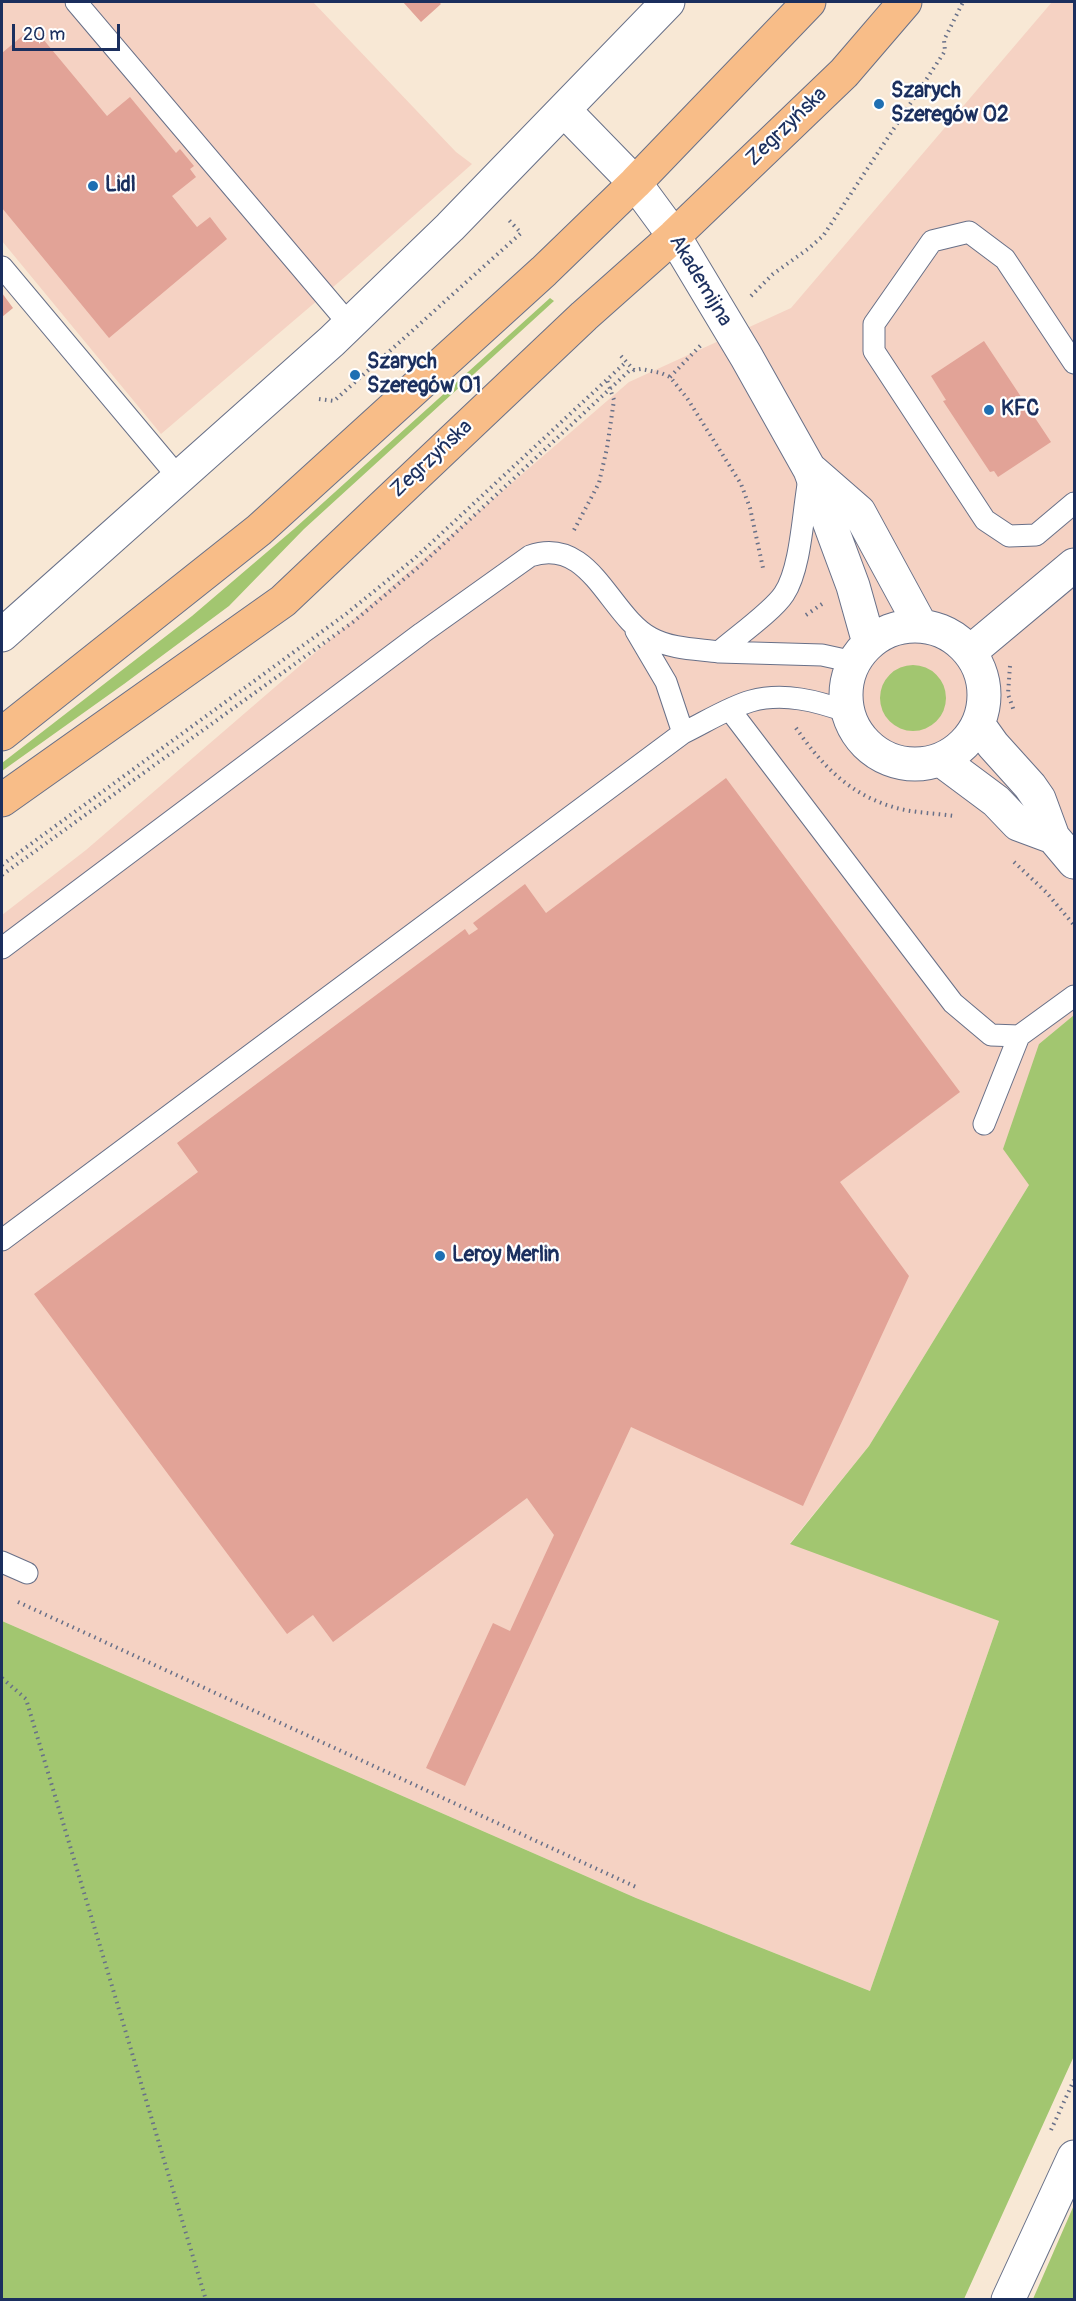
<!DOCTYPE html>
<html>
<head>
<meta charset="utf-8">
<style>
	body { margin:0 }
	#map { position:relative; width:1076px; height:2301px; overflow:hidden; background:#f8e8d5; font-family:Pangolin,sans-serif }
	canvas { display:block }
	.frame { position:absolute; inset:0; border:3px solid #1b2f5e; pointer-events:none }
	.scale { position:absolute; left:12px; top:24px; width:108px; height:27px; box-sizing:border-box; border:3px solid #1b2f5e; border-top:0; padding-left:8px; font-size:18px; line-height:21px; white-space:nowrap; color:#1b2f5e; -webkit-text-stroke:4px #fff; paint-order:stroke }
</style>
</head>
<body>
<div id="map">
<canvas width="1076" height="2301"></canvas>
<div class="frame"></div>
<div class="scale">20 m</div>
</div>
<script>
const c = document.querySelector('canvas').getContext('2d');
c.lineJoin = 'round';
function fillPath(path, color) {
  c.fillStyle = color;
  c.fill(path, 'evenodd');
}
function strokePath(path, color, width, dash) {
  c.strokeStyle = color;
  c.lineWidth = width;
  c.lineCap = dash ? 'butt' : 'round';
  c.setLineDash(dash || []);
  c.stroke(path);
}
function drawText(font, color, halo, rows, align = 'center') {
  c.font = font + ' Pangolin,sans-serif';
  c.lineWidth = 4.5;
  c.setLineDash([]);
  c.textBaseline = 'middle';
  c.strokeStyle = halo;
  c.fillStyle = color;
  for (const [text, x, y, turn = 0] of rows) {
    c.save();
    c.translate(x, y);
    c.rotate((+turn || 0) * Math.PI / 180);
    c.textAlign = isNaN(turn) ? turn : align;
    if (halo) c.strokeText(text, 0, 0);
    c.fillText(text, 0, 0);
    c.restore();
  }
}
const built = new Path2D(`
	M2,2H313L456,152L472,164L346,276L161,434L2,241Z
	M1052,2H1074V1015L1039,1044L1029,1185L869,1446L790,1543L999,1621L870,1991L636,1898L2,1621V915L86,850L629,382L791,308Z`);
const green = new Path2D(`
	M550,298L554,301L304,529L229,606L124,684L2,771V763L192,616L294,529Z
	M880 698a33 33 0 1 1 66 0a33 33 0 1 1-66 0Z
	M1074,1015V2056L964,2299H2V1621L636,1898L870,1991L999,1621L790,1544L869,1446L1029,1185L1003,1149L1039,1044Z
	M1074,2204V2299H1033L1074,2205Z`);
const building = new Path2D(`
	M403,2H439L441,4L421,22Z
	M33,27L107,116L130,97L176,153L180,149L194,166L190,169L196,177L172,196L197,227L210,217L227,239L109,338L2,208V53Z
	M2,293L13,308L2,317Z
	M984,341L1051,442L998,477L994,471L990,472L980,457L943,401L946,400L931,376Z
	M726,778L960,1092L840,1182L909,1276L803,1506L631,1427L465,1786L426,1768L493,1623L510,1631L554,1535L527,1498L333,1642L313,1615L287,1634L34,1294L198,1172L177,1143L465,929L469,935L478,929L473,923L525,884L546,913Z`);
const path = new Path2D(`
	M751,296L773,274L808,249L823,236L945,51L944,40L963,2
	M621,356L634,370
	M670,377L701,345
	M319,399L334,401L521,233L507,218
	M574,530L599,483L607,448L614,400L607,380
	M806,615L822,604
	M1010,666L1008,694L1014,711
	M796,728C820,763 848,793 890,806C910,813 934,813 954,816
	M1014,862L1046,892L1074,925
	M2,865L346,614L415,558L626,362
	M2,875L353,622L422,564L629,371L641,369L661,373L670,377L687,398L741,484L750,508L763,568
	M18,1602L636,1887
	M2,1678L26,1699L206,2300
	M1051,2130L1074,2080`);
const lane = new Path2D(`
	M76,2L349,324
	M2,267L179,478
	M1074,363L1005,259L969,232L932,241L874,324V351L985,520L1009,536L1036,535L1074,503
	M636,631L666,682L683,733
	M719,652L822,655L854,662
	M730,710L953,1003L991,1035L1019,1036L1074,996
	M2,948L422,633L530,556C591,535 609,616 651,638C671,649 697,649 719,652C736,637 773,611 784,594C802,567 803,507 810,473
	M984,1124L1019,1036
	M2,1240L683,733C704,723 729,707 751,701C784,692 817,701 848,712
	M2,1562L27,1573`);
const street = new Path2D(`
	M564,110L635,183L674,236L746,356L810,470L853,586L869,643
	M812,471L859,512L921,626
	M846 695a69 69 0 1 1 138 0a69 69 0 1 1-138 0Z
	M2,635L332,341L450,227L668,2
	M970,652L1074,565
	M978,724L993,745L1030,786L1039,799L1053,837L1074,862
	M941,760L996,801L1018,824L1053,837
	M1008,2300L1074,2157`);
const primary = new Path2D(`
	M2,734L259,530L544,271L635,183L809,2
	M2,800L283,601L584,316L674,236L844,73L905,2`);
const markers = [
	[879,104,6,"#1f6fb2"],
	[93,186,6,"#1f6fb2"],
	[355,375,6,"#1f6fb2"],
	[989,410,6,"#1f6fb2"],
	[440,1256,6,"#1f6fb2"]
];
const poiNames = [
	["Szarych",891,92],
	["Szeregów 02",891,116],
	["Lidl",105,186],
	["Szarych",367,363],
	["Szeregów 01",367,387],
	["KFC",1001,410],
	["Leroy Merlin",452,1256]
];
const streetNames = [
	["Zegrzyńska",787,127,-44],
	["Akademijna",700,281,59],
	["Zegrzyńska",432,459,-43]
];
fillPath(built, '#f5d2c3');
fillPath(green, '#a2c670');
fillPath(building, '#e2a397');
strokePath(lane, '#687088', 23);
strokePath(street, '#687088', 35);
strokePath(primary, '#687088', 35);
strokePath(path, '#687088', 4, [1.5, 4.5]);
strokePath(lane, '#fff', 21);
strokePath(street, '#fff', 33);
strokePath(primary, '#f8bd88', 33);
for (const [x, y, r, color] of markers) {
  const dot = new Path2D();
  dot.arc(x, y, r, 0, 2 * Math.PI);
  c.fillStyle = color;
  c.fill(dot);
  strokePath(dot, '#fff', 2);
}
drawText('bold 21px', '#1b2f5e', '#fff', poiNames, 'left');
drawText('21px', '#1b2f5e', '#fff', streetNames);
</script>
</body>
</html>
